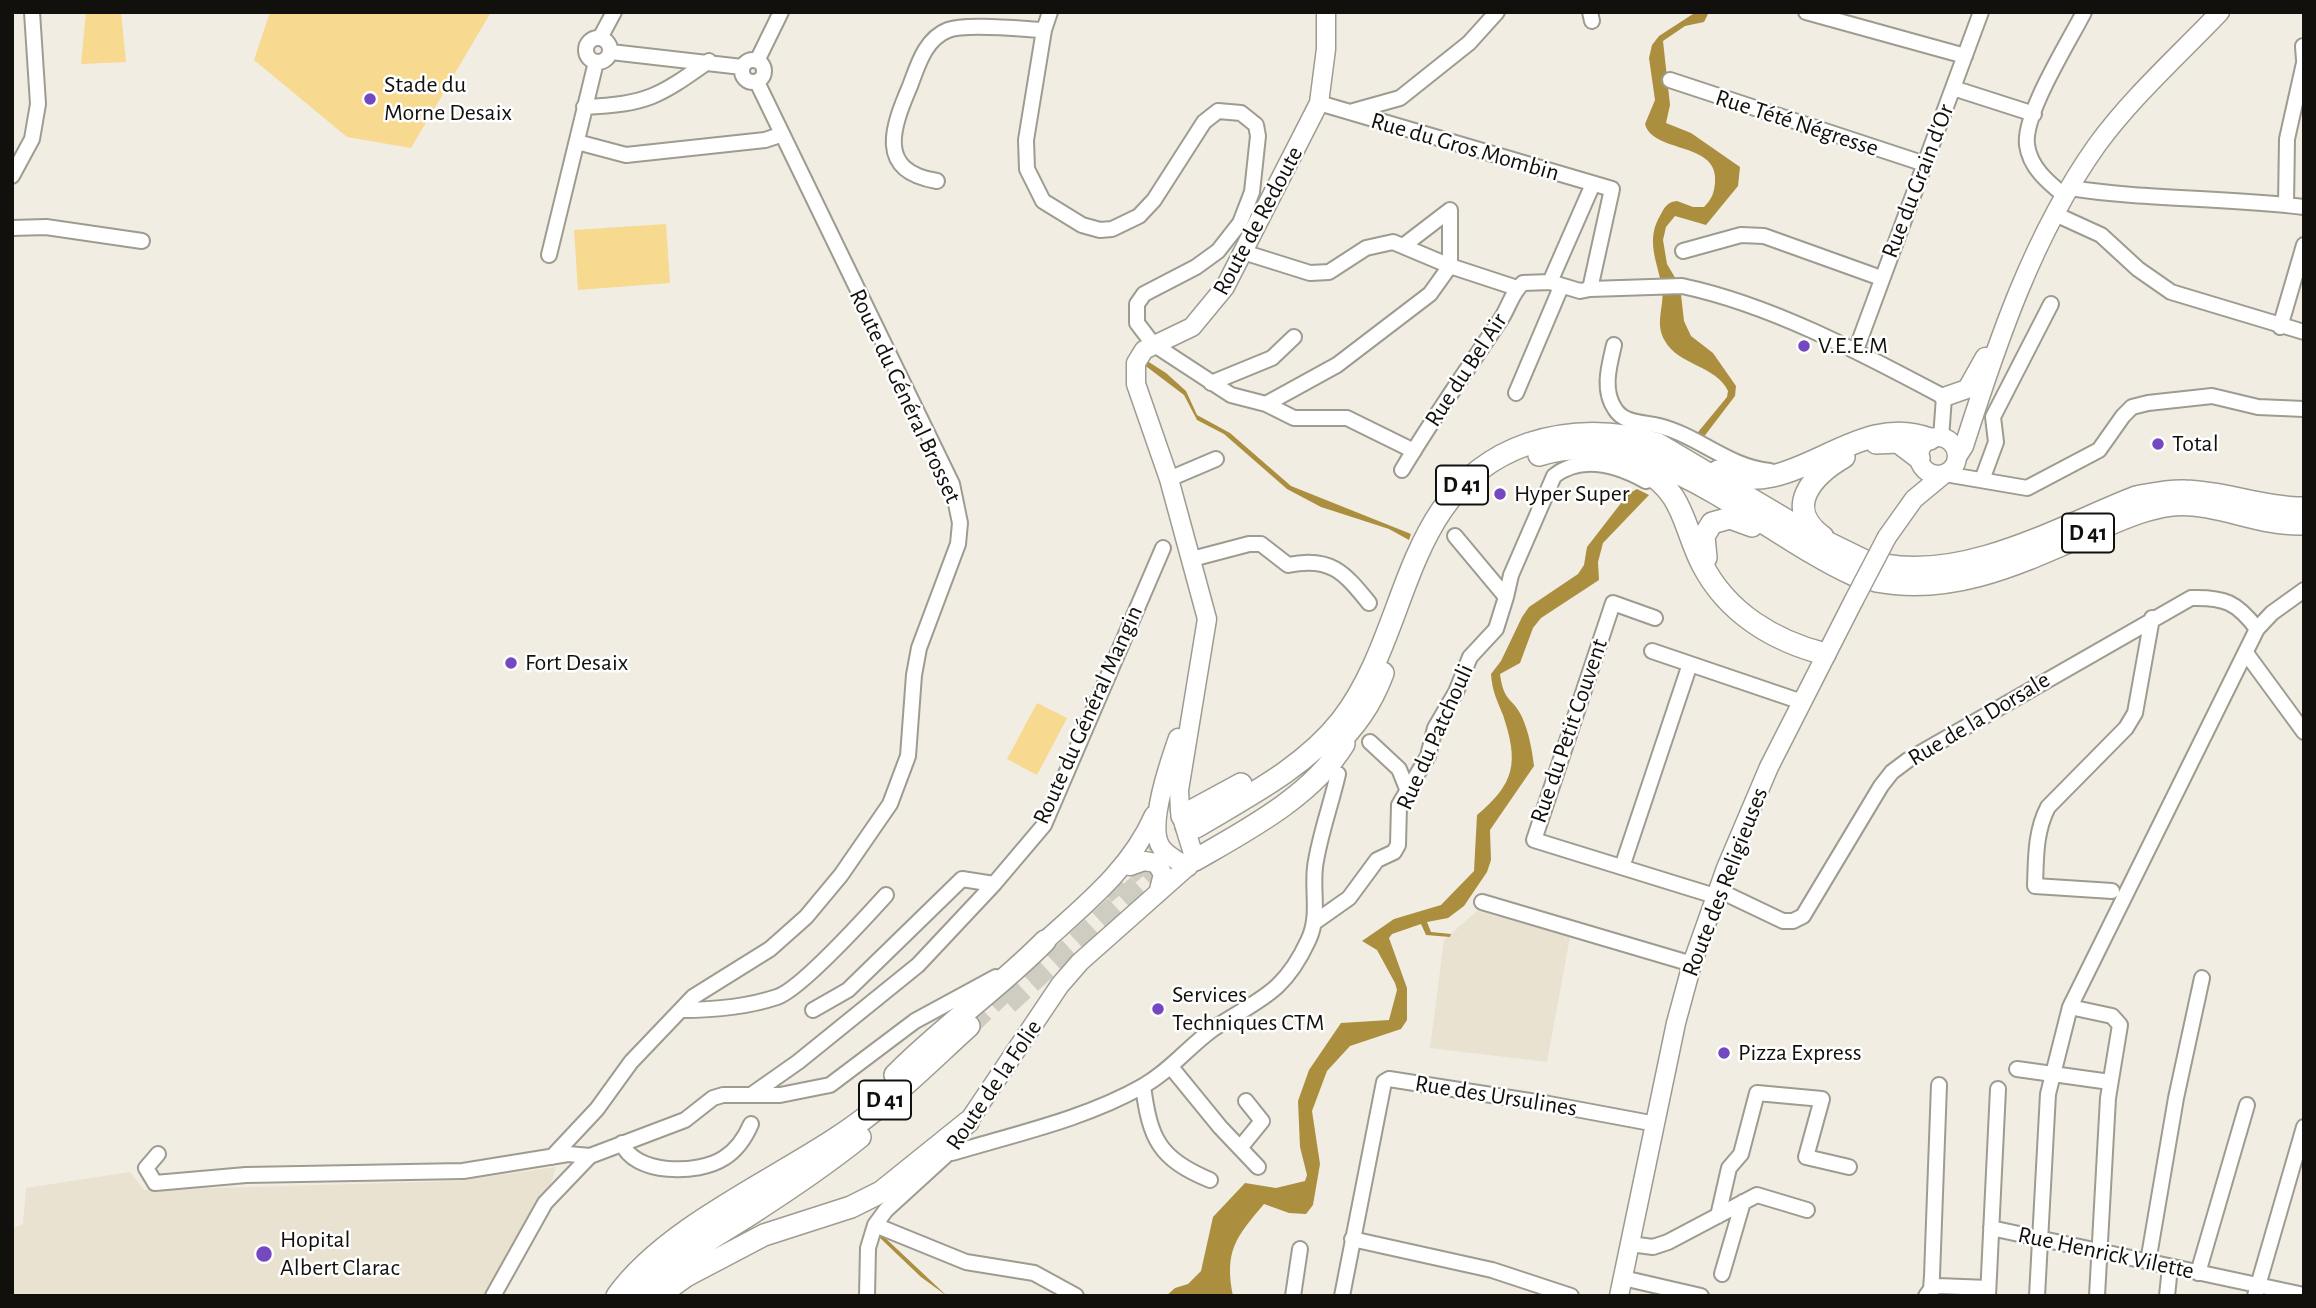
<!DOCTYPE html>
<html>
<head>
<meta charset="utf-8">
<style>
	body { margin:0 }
	#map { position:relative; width:2316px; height:1308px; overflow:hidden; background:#f1ede2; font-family:"Alegreya Sans",sans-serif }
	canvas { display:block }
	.frame { position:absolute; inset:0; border:14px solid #11100c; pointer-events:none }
</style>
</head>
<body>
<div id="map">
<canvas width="2316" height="1308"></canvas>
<div class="frame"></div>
</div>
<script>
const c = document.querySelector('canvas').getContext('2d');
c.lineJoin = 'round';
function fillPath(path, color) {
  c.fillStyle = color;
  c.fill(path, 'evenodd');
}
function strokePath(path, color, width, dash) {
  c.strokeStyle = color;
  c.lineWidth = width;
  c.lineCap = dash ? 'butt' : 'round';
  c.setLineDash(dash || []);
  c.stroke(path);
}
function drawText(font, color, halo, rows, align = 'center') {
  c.font = font + ' "Alegreya Sans",sans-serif';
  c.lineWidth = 5;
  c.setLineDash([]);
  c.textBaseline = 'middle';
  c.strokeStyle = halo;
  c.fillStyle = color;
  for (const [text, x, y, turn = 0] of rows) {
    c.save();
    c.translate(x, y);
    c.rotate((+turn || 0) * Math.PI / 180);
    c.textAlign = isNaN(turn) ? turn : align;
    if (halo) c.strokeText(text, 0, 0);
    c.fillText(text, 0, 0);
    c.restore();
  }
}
const built = new Path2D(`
	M1477,911L1570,937L1547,1062L1430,1048L1444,940Z
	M556,1167L545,1203L493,1296L12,1295V1229L23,1224L26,1188L130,1172L144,1190L458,1181Z`);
const green = new Path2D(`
	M86,12H121L126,62L81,64Z
	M270,12H491L411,148L347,137L254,60Z
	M666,224L670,283L578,290L574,230Z
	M1037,703L1067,718L1037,775L1007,759Z`);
const water = new Path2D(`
	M1696,12H1709L1704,22L1685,26L1663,41L1670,105L1666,123L1691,133L1740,167L1738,186L1706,225L1675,216L1666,227L1663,240L1667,264L1680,286L1684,321L1691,336L1713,353L1736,386L1735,396L1703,438L1694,437L1727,397L1728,391C1717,366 1678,365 1665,341C1654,323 1665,306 1662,287C1657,260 1645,240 1661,214C1665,206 1668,202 1677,201L1693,207H1704C1712,199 1714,193 1715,183C1720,141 1653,154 1645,124L1655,100L1649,58L1652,45L1659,36Z
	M1141,357L1166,373L1186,391L1197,415L1230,433L1291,486L1411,534L1409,540L1389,529L1321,507L1287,489L1224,434L1197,420L1184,395L1139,361Z
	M1637,489L1649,495L1603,543L1598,562L1599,580L1541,618L1533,628L1520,663L1500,674C1504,704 1513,697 1522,717C1529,733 1532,749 1534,766L1490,830L1491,860L1487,872L1464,906L1448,918L1427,922L1431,932L1451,934L1450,937L1426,935L1421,924L1392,934L1389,938L1407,988V1020L1401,1029L1350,1046L1327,1071L1312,1111L1320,1164L1313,1205L1306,1214L1289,1213L1264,1204C1236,1237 1224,1251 1233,1296H1166L1175,1288L1188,1284L1201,1271L1213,1217L1245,1183L1276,1188L1305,1181L1307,1175L1300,1147L1298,1101L1309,1070L1341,1023L1389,1020L1397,990L1395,983L1377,950L1362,941L1394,919L1441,905L1474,871L1477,815C1515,783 1519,763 1503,715C1497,700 1492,691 1491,674L1501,661L1522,617L1529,607L1578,574L1584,565L1587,547L1628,494Z
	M881,1234L947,1296L921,1277L879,1237Z`);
const highwayTunnel = new Path2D(`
	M1105,894L1156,852L1196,827
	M1008,1004L1152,872
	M969,1026L1014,982`);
const minor = new Path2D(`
	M1050,12L1044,30L1026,140L1027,169L1043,201L1082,225L1100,230L1112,229L1139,216L1154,200L1204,122L1218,111L1241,113L1256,125L1258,136L1252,192L1240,223L1218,251L1196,267L1144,294L1137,304V323L1153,344L1231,395L1266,404L1294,418H1347L1414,451
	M1590,12L1592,21
	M1806,12L1965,56
	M586 50a12 12 0 1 1 24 0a12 12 0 1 1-24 0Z
	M600,38L614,12
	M2303,46L2304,60
	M611,52L742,67
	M742 71a11 11 0 1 1 22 0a11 11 0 1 1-22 0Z
	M757,61L781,12
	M1670,80L1925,164
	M1953,88L2034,114
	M1319,103L1612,189L1590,289L1580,291L1550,282L1523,283C1512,292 1509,307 1501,319C1467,370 1433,418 1402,470
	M584,107C648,104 658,97 709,61
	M1350,112L1400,98L1469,43L1497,12
	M577,142L626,155L765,140L780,135
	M12,176L32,139L38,104L32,12
	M937,181C875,171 893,126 910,86C918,65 925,39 948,30C966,23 1022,29 1044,30
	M2070,188C2147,200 2226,197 2304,207
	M2065,196C2049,183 2030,168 2027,145C2023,114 2069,42 2084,12
	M2286,205L2287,139L2304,63
	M2055,214L2101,235L2138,269L2171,292L2304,332
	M12,228L46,227L142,241
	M1683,251L1741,235L1764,236L1881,278
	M1243,252L1310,273L1329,272L1366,248L1393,242L1450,266L1517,288
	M549,255L596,62
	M1550,282L1593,184
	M1590,289L1682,286C1772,305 1863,354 1944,397L1941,438
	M2280,327L2304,245
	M1614,345C1609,366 1602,390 1615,409C1624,424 1644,422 1659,426C1699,436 1728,467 1770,471
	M1856,350L1981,12
	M1211,383L1272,358L1294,337
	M1516,393L1561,287
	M1266,404L1337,365L1430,294L1450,266V210L1403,246
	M1945,474L2027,488L2099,450L2123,416L2132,407L2148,403L2212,396L2258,407L2304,409
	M1169,479L1216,459
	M1982,480L1996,442L1993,417L2051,304
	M1192,559L1249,544H1261L1288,565C1330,556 1344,572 1369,603
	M1506,597L1511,575L1554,476C1582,454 1617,465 1646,481
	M1655,618L1613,603L1534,840L1715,896
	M1652,651L1802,702
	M2246,653L2304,732
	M1370,742L1399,769L1407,789
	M1622,867L1690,664
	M1718,890L1783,921H1793L1803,916L1881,786L1892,772L1908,760L2191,598C2224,597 2237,602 2257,629
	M2112,891L2035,886C2036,859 2035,832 2048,807L2126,728L2135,713L2152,618
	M1482,902L1692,964
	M1315,922L1349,898L1377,860L1394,852L1398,845L1399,805L1428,756L1435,728L1456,692L1470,657L1496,629L1506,597L1455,536
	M2070,1007L2112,1016L2120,1025L2108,1098L2097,1296
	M681,1010C712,1010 747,1007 777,997C801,989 866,917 886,895
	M813,1010L848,990L962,879L994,884
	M1171,1067L1220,1127L1258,1167
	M2017,1069L2110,1082
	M1143,1086C1150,1139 1159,1159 1210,1180
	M751,1095L798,1062L918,965L994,884L1044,825L1163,548
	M622,1143C634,1175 698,1175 724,1158C737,1150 745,1138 751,1124
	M1240,1148L1262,1121L1246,1101
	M952,1153C1015,1134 1085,1119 1143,1086C1170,1071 1188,1047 1213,1029C1258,999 1283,995 1308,941C1320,916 1312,893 1315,867C1319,837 1331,805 1338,774
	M158,1154L146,1168L155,1183L246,1175L463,1171L568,1154L590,1156
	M552,1157L597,1109L631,1062L693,997L770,949L806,917L841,875L890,804L908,756L914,675L919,648L958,544L960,523L952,484L757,82
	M1718,1216L1729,1168L1741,1154L1757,1093L1822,1099L1806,1157L1849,1167
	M875,1225L966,1262L1034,1273L1076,1296
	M1991,1228L2304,1295
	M1352,1239L1492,1270L1571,1296
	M1630,1244L1653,1247L1668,1242L1757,1195L1807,1210
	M2148,1262L2176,1098L2202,978
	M2198,1273L2247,1105
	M1722,1274L1743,1202
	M1623,1278L1701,1296
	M1931,1289L1938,1286L1988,1288
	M493,1296L545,1203L590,1156L685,1120L713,1098L723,1095H780L830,1085L915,1021L996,977
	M867,1296L868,1248L875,1225L886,1210L955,1147
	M1293,1296L1300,1249
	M1342,1296L1384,1082L1389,1079L1549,1104L1656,1124
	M1926,1296L1931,1289L1932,1276L1939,1085
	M1988,1296L1998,1089
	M2037,1296L2048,1094L2070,1007L2257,629L2272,613L2304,590
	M2167,1296L2170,1267
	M2255,1296L2304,1127`);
const major = new Path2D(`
	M1944,397L1967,389L1985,357
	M1919 456a19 19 0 1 1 38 0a19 19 0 1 1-38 0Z
	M1957,457L1964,446C1997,343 2033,235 2097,145C2132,97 2179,55 2220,12
	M1887,537L1914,499L1943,475
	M1178,738C1170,761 1147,826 1161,847C1167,856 1178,861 1188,867
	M1130,866L1144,861L1156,863L1163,874L1159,890
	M1045,941C1087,903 1131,868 1154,815
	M968,1122L1060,985L1080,962L1195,860L1180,811L1179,790L1207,619L1169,479L1136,384V363L1144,350L1192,327L1225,287L1319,103L1326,49V12
	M1619,1296L1676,1023L1692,964L1726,868L1769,767L1854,600`);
const highway = new Path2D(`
	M1876,443L1898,442L1919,458
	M1539,455C1649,420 1759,532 1854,575
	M1640,468C1685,492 1682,524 1702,564C1727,613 1774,641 1825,654
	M1718,471C1793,505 1853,409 1930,439
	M1823,537C1782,508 1813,475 1844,457
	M1706,558L1704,536L1712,523L1730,518L1752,526
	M1885,565C1968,580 2060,527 2136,497C2153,494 2168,490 2185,491C2225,492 2263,508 2304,508
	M1876,581C1956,596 2024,561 2096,530C2120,520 2145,508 2172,505C2216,501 2259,526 2304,524
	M1331,750C1355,727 1371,705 1383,673
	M1182,816L1241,784
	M1196,827C1246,797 1304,768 1341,721C1412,630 1400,488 1528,444C1570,430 1616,430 1658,444L1810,534L1863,560
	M1195,860C1247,830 1312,796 1344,744
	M895,1075C942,1027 998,989 1045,941
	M617,1296C665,1229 769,1183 838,1137C886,1106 927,1064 969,1026
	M641,1296C671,1261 711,1239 749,1215C788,1190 824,1166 860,1137
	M658,1296L686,1276L764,1235L851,1207L881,1192L968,1122`);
const majorBridge = new Path2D(`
	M1854,600L1887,537`);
const markers = [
	[370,99,7,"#7348c0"],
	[1804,346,7,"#7348c0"],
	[2158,444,7,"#7348c0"],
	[1500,494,7,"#7348c0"],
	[511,663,7,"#7348c0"],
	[1158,1009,7,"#7348c0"],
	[1724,1053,7,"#7348c0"],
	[264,1254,9,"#7348c0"]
];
const shields = [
	[1462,485,52],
	[2088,533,52],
	[885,1100,52]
];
const shieldNames = [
	["D 41",1462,485],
	["D 41",2088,533],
	["D 41",885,1100]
];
const poiNames = [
	["Stade du",384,85],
	["Morne Desaix",384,113],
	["V.E.E.M",1818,346],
	["Total",2172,444],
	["Hyper Super",1514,494],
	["Fort Desaix",525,663],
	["Services",1172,995],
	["Techniques CTM",1172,1023],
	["Pizza Express",1738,1053],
	["Hopital",280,1240],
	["Albert Clarac",280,1268]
];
const streetNames = [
	["Rue Tété Négresse",1797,123,18],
	["Rue du Gros Mombin",1465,147,16],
	["Rue du Grain d'Or",1918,181,-69],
	["Route de Redoute",1258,221,-62],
	["Rue du Bel Air",1466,370,-57],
	["Route du Général Brosset",905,396,65],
	["Route du Général Mangin",1088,715,-66],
	["Rue de la Dorsale",1979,719,-31],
	["Rue du Petit Couvent",1569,731,-71],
	["Rue du Patchouli",1435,737,-66],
	["Route des Religieuses",1725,882,-69],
	["Route de la Folie",994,1085,-56],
	["Rue des Ursulines",1496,1096,9],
	["Rue Henrick Vilette",2106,1253,12]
];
fillPath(built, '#e9e2d0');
fillPath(green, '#f7da8f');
fillPath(water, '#ab8f3f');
strokePath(highwayTunnel, '#cfccc2', 21, [21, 10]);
strokePath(minor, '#9e9b91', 18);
strokePath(major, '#9e9b91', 21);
strokePath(highway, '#9e9b91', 24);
strokePath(minor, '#fff', 14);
strokePath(major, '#fff', 18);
strokePath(highway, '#fff', 21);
strokePath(majorBridge, '#9e9b91', 21, []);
strokePath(majorBridge, '#fff', 18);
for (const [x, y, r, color] of markers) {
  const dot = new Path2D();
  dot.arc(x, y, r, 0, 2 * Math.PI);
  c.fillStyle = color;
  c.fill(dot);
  strokePath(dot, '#fff', 2.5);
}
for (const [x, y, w] of shields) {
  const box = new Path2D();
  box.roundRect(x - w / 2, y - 19.5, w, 39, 5);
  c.fillStyle = '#fff';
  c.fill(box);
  strokePath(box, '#11100c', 2);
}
drawText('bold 23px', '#11100c', null, shieldNames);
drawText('24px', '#11100c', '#fff', poiNames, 'left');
drawText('24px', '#11100c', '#fff', streetNames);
</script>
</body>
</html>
